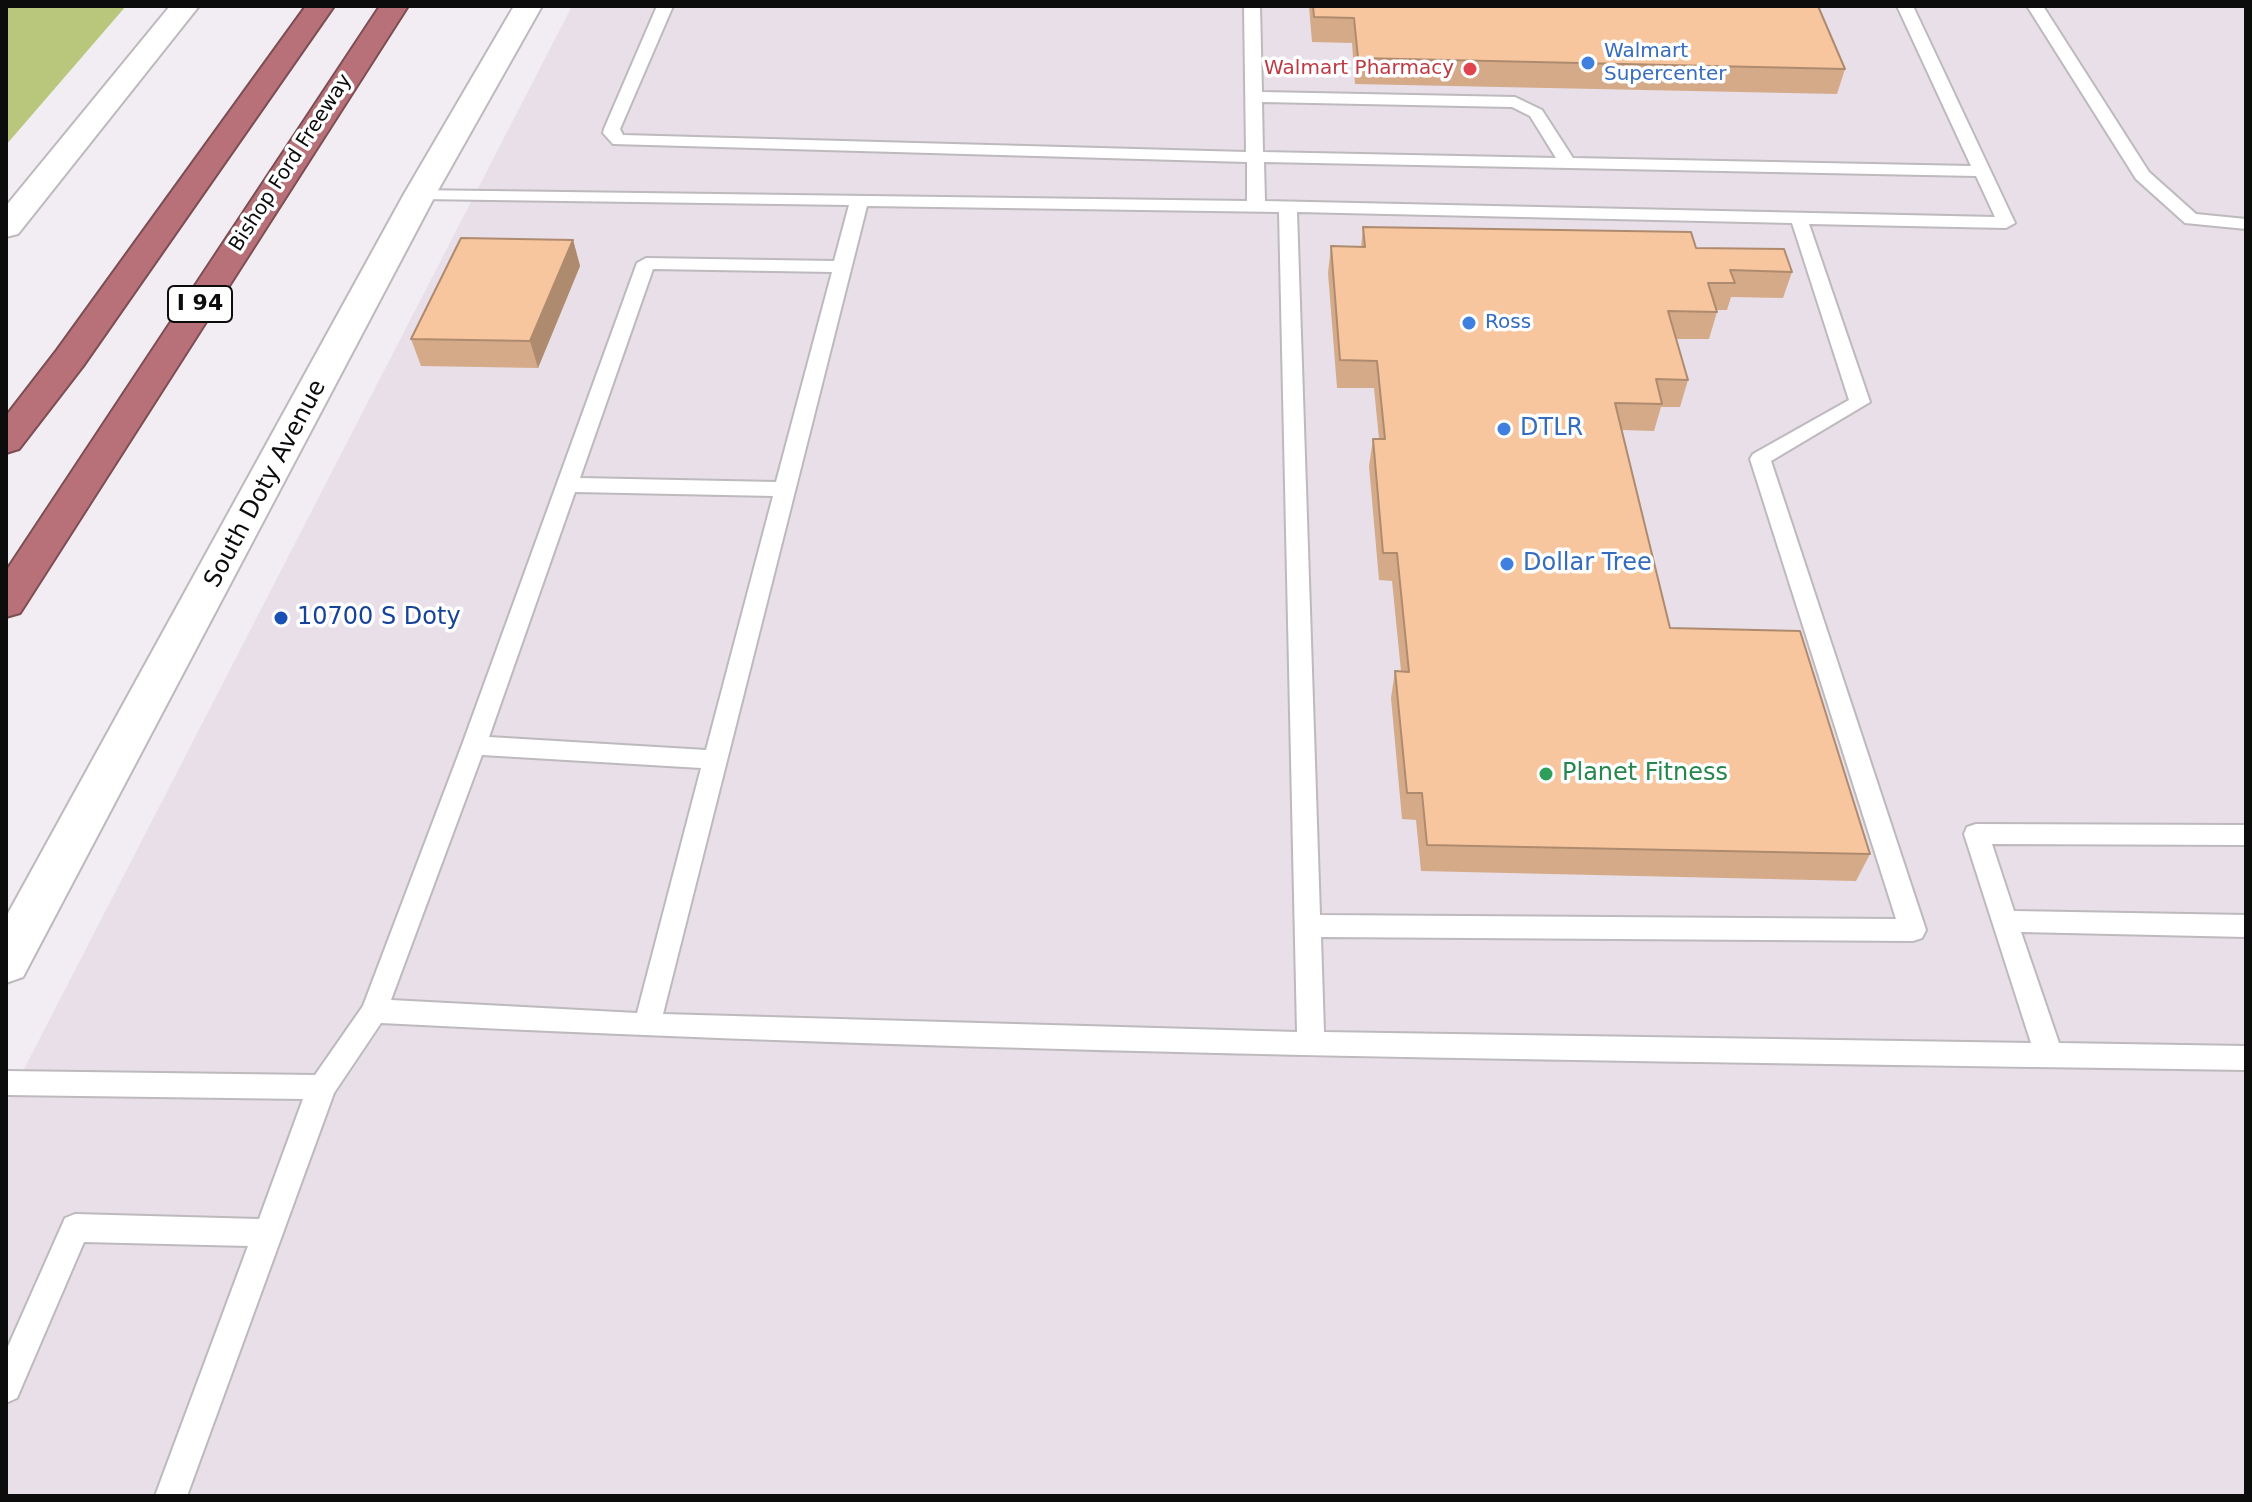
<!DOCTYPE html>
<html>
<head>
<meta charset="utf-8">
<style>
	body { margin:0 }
	#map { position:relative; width:2252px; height:1502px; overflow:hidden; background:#f1edf2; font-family:"DejaVu Sans",sans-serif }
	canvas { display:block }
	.frame { position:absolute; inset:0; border:8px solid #0d0c0d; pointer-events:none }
</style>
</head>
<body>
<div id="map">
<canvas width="2252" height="1502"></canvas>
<div class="frame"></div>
</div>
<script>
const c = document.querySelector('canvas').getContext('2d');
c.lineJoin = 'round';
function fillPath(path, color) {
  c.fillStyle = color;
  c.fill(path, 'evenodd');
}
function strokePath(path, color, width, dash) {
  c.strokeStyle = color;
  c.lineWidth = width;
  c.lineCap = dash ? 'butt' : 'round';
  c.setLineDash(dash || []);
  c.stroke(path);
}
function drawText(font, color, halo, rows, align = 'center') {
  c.font = font + ' "DejaVu Sans",sans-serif';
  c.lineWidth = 7;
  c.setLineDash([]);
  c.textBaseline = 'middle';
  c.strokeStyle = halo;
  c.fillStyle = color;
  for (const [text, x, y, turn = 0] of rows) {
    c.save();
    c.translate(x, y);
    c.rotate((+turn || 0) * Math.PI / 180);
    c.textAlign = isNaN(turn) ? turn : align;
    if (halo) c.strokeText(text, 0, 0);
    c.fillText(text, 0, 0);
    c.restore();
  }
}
const built = new Path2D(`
	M572,6H2246V1496H6V1104Z`);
const green = new Path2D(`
	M6,6H126L6,145Z`);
const service = new Path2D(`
	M657,6H673L620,129L623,135L1246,152L1244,6H1260L1262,92L1515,97L1542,110L1573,158L1971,166L1897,6H1913L2015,223L2006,228L1809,224L1870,402L1771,461L1926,930L1922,938L1913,941L1321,937L1324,1032L2031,1043L1964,834L1967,827L1976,824L2246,825V845L1992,844L2014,911L2246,915V937L2021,932L2059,1043L2246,1046V1070C1624,1061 1002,1055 381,1023L334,1093L187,1496H155L248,1246L84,1242L17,1398L6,1403V1351L65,1218L75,1214L259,1219L303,1099L6,1095V1071L315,1075L363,1006L462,745L637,263L646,258L834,261L849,205L420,199L411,194L414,190L1247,201V162L613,144L603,133L604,129ZM1262,102L1512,107L1530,116L1556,158L1263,152ZM1264,162L1976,176L1995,217L1265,201ZM867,206L1279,212L1297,1032L663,1014ZM1297,212L1792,223L1849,400L1753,454L1750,459L1896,919L1320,915ZM653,269L832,272L776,482L580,478ZM575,492L773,496L706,750L489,737ZM482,755L701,768L637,1013L391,1000Z
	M2027,6H2043L2149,172L2196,214L2246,219V229L2185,223L2136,179Z`);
const tertiary = new Path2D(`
	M170,6H199L18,234L6,237V206Z
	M514,6H542L436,194L23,977L6,983V917L404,194Z`);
const motorway = new Path2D(`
	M306,6H334L83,366L19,449L6,453V416L57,350Z
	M380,6H408L20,613L6,617V571Z`);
const wall = new Path2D(`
	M1309,6H1818L1845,69L1837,94L1355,84L1352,43L1312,42Z
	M1363,227L1696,248L1792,272L1783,298L1731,297L1727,310H1716L1717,312L1709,339H1676L1688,380L1680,407H1661L1654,431L1622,430L1670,628L1870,854L1856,881L1421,871L1416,820L1402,819L1391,698L1395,671H1401L1392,581L1379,580L1369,466L1373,439H1379L1374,388H1337L1328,273L1331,246L1361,247Z
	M573,240L580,266L538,368L421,366L411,339Z`);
const shadedWall = new Path2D(`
	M573,240L580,266L538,368L530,341Z`);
const building = new Path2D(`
	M1313,6H1818L1845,69L1358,58L1354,18L1314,17Z
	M1363,227L1691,232L1696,248L1784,249L1792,272L1730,270L1735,283H1708L1717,312L1668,311L1688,380L1656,379L1662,404L1615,403L1670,628L1800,631L1870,854L1427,845L1422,793H1407L1395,671L1409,672L1397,553H1383L1373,439H1385L1377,361L1340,360L1331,246L1365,247Z
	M461,238L573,240L530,341L411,339Z`);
const markers = [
	[1588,63,8,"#3f7fe0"],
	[1470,69,8,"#e0444e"],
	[1469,323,8,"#3f7fe0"],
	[1504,429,8,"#3f7fe0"],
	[1507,564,8,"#3f7fe0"],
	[281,618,8,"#1a4fb4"],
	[1546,774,8,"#2e9e5b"]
];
const farShopnames = [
	["Walmart",1604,52],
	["Supercenter",1604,75],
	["Ross",1485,323]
];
const farHealthnames = [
	["Walmart Pharmacy",1454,69]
];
const farStreetnames = [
	["Bishop Ford Freeway",291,163,-57]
];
const shields = [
	[200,304,64]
];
const shieldNames = [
	["I 94",200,304]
];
const shopNames = [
	["DTLR",1520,429],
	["Dollar Tree",1523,564]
];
const streetNames = [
	["South Doty Avenue",266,484,-62]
];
const transitNames = [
	["10700 S Doty",297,618]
];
const leisureNames = [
	["Planet Fitness",1562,774]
];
fillPath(built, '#e8dfe9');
fillPath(green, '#b8c77b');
strokePath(service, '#bdb9bd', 4);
strokePath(tertiary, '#bdb9bd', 4);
strokePath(motorway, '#7c4e53', 4);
fillPath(service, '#fff');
fillPath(tertiary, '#fff');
fillPath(motorway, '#b87178');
fillPath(wall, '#d5aa88');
fillPath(shadedWall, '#ae8b6f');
fillPath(building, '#f8c69e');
strokePath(building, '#ae8b6f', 2);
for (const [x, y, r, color] of markers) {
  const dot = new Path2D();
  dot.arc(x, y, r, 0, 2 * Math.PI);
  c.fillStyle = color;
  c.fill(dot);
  strokePath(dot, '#fff', 3);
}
drawText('20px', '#366cbe', '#fff', farShopnames, 'left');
drawText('20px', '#be3a42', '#fff', farHealthnames, 'right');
drawText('20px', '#0d0c0d', '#fff', farStreetnames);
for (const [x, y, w] of shields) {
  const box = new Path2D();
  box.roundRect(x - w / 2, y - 18, w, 36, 6);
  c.fillStyle = '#fff';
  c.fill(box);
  strokePath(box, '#0d0c0d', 2);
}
drawText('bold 22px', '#0d0c0d', null, shieldNames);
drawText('24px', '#366cbe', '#fff', shopNames, 'left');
drawText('24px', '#0d0c0d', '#fff', streetNames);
drawText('24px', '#164399', '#fff', transitNames, 'left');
drawText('24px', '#27864d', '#fff', leisureNames, 'left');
</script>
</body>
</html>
